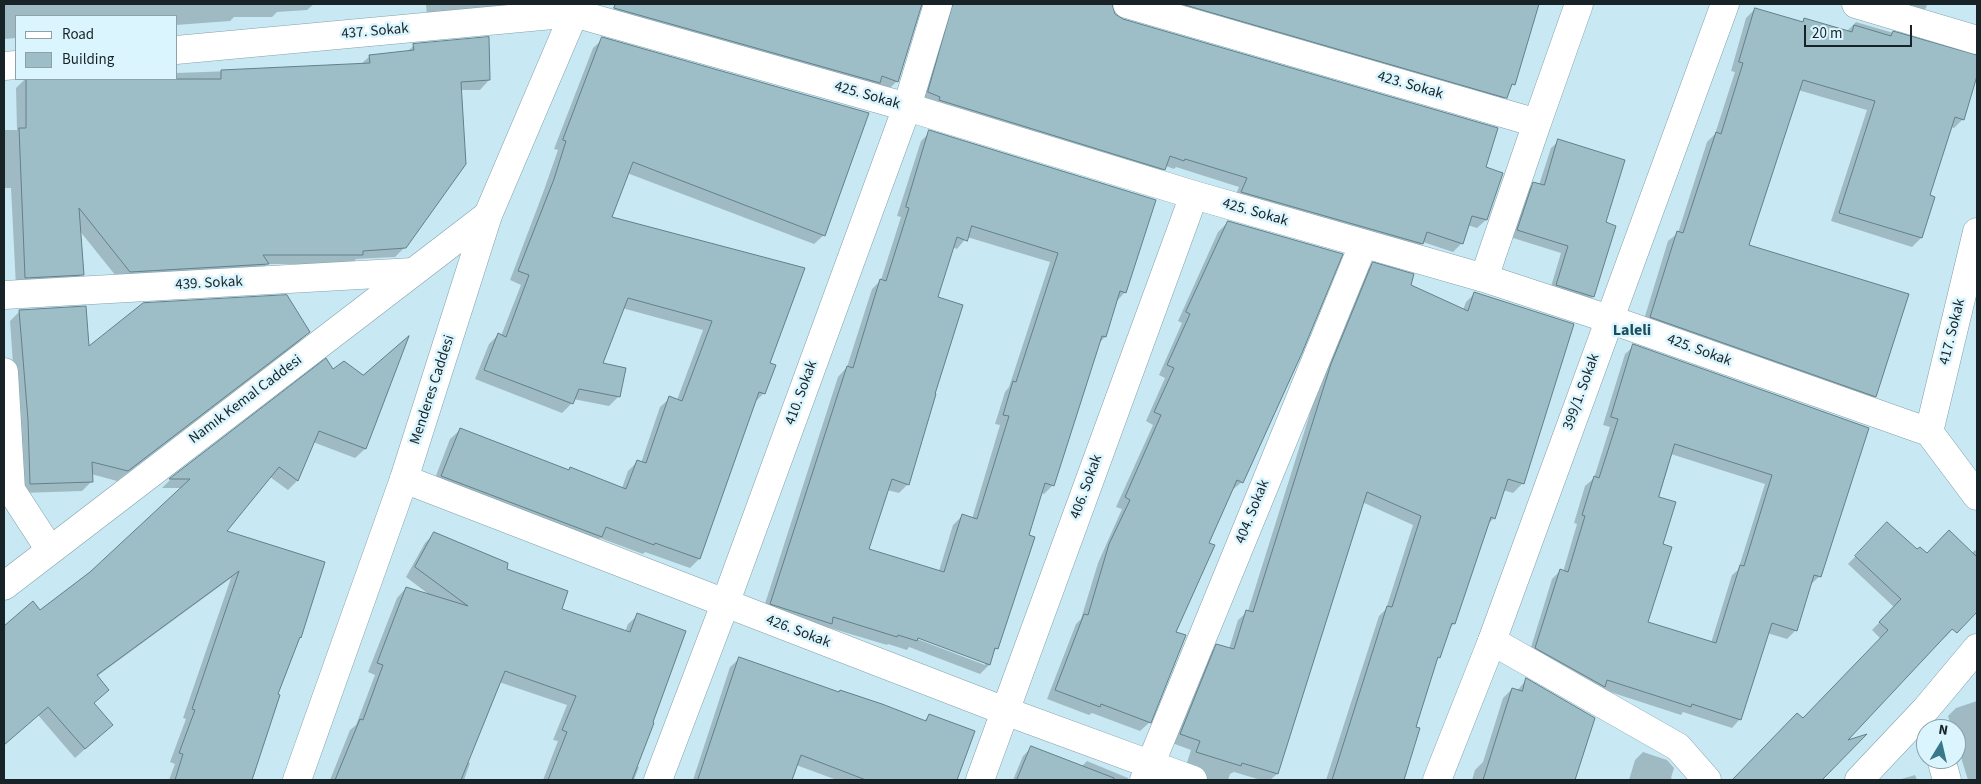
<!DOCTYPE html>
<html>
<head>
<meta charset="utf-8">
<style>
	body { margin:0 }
	#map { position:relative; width:1981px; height:784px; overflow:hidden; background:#c8e9f4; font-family:"Source Sans 3",sans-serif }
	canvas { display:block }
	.frame { position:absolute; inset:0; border:5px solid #172327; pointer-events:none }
	.legend { position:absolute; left:15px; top:15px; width:162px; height:65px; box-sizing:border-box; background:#dbf5fe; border:1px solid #8da1a8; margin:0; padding:6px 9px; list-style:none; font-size:15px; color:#172327 }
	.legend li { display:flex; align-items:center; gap:10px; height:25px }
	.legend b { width:25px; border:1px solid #8da1a8 }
	.north { position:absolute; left:1916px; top:719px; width:50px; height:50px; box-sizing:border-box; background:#dbf5fe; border:1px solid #8da1a8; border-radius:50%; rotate:9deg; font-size:14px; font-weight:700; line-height:20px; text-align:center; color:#172327 }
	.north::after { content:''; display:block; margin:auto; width:18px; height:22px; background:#37798b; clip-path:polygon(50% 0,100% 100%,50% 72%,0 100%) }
	.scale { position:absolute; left:1804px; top:25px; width:108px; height:22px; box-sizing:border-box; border:2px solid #172327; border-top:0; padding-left:6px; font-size:15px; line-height:18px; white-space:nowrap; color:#172327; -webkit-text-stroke:4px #dbf5fe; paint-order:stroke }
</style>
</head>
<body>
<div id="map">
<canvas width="1981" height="784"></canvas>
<div class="frame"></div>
<ul class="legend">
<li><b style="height:6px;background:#fff"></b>Road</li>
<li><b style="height:14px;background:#9dbdc7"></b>Building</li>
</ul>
<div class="north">N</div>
<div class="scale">20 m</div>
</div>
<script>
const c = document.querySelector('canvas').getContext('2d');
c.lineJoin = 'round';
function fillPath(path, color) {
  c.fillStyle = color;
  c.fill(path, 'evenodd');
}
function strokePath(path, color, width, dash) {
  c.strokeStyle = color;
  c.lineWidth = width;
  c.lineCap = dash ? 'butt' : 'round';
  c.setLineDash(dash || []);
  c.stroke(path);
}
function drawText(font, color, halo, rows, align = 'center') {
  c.font = font + ' "Source Sans 3",sans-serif';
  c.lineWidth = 5;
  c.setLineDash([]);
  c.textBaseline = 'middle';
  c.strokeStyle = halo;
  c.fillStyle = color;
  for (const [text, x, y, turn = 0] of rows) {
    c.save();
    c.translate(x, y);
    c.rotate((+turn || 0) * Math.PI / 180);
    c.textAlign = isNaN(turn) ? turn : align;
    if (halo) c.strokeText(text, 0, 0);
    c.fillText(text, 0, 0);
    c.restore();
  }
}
const shadow = new Path2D(`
	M4,4H314L307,10L277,12L272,17H234L230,21L176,25V16H16V38L4,39Z
	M426,4H524L518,11L427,19Z
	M615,4H921L897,81L888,90L611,18Z
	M942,4H1111V9L1115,16L1484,168L1486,220L1477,228L1467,225L1462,243L1453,252L1423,242L1414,253L1233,201L1239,187L1176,167L1174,169L1166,166L1155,178L920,101Z
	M1144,4H1537L1513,84L1509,89L1506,97L1497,106Z
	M1874,4H1927L1926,8L1917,17Z
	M1755,9L1801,23L1804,19L1846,32L1856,22L1972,56H1977V72L1963,119L1954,128L1951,127L1929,196L1933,198L1921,238L1912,247L1831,221L1867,110L1798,90L1748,246L1875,396L1866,405L1642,326L1668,241L1678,233L1707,142L1715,134L1735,72L1731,71L1746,18Z
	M603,39L824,235L814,244L627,173L610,218L768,364L764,393L754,403L699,559L690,568L645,552L643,554L600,538L592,546L432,486L450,439L460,430L568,471L570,468L622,488L628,471L638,461L641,463L660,407L670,398L677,400L703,330L622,308L601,364L619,396L609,406L573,399L572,403L562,413L475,379L489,344L498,335L501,336L521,285L510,280L544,190L558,150L554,149L593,48Z
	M414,45L489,80L480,90H461L405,247L395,257L356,259L352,264H267L258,274L120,281L79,230L82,274L73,284L16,287L11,188H4V130H17L16,88L25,79H176V73L313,68L361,64L370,56L407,52Z
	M930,132L1125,292L1116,302L1105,337L1099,343L1053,485L1044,494L1041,493L997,648L993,652L989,665L980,674L909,647L907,650L888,644L887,645L827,627L821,632L762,613L838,377L847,367L872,289L881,280L901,217L897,216L921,141ZM967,237L1050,262L1009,387L1005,392L995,424L1000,425L972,519L962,516L953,525L939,571L868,550L887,490L899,493L908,484L936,297L952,247L957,249ZM913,635L985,662V665L912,637Z
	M1559,141L1604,223L1593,296L1585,304L1549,293L1561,253L1510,237L1526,191L1534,184L1539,185L1551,148Z
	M1228,222L1242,482L1231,491L1207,543L1175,633L1150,722L1140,731L1092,713L1089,715L1047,699L1076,624L1081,619L1098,563L1122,509L1116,507L1153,425L1146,421L1165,378L1159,375L1182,323L1178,321L1218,232Z
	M1373,264L1409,286L1463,310L1466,302L1475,293L1572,325L1522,484L1513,493L1503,490L1494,518L1487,525L1454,624L1448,629L1439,657L1435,661L1415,728L1419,729L1403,780H1326L1379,616L1386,609L1413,525L1362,502L1277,774L1270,780H1261L1234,772L1230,774L1228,780H1197L1184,772L1191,750L1172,743L1208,655L1217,646L1229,649L1238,620L1248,611L1322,375L1364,273Z
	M20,311L88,348L308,332L299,342L117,481L91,474L92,481L82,491L22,493L10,321Z
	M406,340L365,449L355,458L313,442L297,481L288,490L270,477L225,531L324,562L300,637L297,640L277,695L264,744L249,780H169L175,764L170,762L186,719L183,718L231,578L96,677L93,704L102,734L75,758L38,715L4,745V627L32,603L40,612L91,573L182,488H162L170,480L326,360L333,371L363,376Z
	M1634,346L1868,428L1820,576L1810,585L1796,630L1787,639L1767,633L1740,719L1732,728L1683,712L1681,715L1601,689L1528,657L1552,579L1560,571L1563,572L1577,524L1574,523L1585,486L1594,478L1610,427L1603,425L1625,354ZM1671,454L1765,484L1738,570L1732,575L1711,643L1646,623L1661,545L1657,497Z
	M1887,524L1917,551L1927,555L1972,553L1975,550L1977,552V604L1945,637L1943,636L1843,743L1849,741L1812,780H1734L1797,714L1803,720L1881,639L1872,630L1894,607L1848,564Z
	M434,534L505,570L560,609L625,632L628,624L638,615L636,766L639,767L634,780H543L558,741L553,740L567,705L499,682L467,762L470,763L464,780H330L350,730L356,725L375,675L368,672L397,598L406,588L431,596L406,577L425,543Z
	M739,659L924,721L929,716L973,732L956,780H837L796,765L791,780H693L730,667Z
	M1526,680L1594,718L1574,780H1472L1475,770L1483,762L1503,698L1512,689L1517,691Z
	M1977,701V780H1968L1956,741V729H1952L1948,716L1956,708Z
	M1032,747L1081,767L1087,761L1128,778V780H1013L1023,756Z
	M1643,752L1667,760L1674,768L1671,778L1673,780H1629L1635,760Z
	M1915,775L1917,780H1898Z`);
const building = new Path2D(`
	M616,4H922L898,82L882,76L880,83L614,8Z
	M953,4H1112L1115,14L1123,19L1498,128L1486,167L1503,173L1487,220L1472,216L1463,244L1427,232L1423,244L1241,192L1247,178L1185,159L1184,161L1170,156L1165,170L939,100L940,97L928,92Z
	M1182,4H1539L1515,85L1512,84L1507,98Z
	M1755,8L1803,22L1804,18L1852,32L1854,25L1891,36L1893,31L1977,55V76L1964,120L1955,117L1930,195L1935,197L1922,238L1839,213L1875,101L1803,80L1749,245L1909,294L1876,397L1650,317L1677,231L1683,233L1716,132L1721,134L1743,63L1739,62Z
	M489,37L490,80L461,82L466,164L406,248L363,251V255H263L269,264L130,272L79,208L84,275L25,278L19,128H26V79H221V70L370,63L369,55L414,50L413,44Z
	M602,37L869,113L825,236L633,162L612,217L805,268L770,363L776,365L765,394L759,392L700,559L655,543L654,545L606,527L602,537L441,476L460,428L569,470L570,467L626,489L637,460L646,463L669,396L682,401L712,321L628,298L603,363L626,368L620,397L579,389L573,404L484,370L498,333L506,337L529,275L518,271L554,179L566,141L563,140Z
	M929,130L1156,200L1126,293L1120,291L1106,337L1102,336L1054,486L1045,483L1029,535L1035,537L998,649L995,648L990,665L918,638L917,641L898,635L897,637L833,617L832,624L770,604L847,366L853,368L880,279L886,281L909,208L906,207ZM972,226L1058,253L1016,382L1013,381L1003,415L1009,416L977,519L962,514L944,572L869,549L892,479L909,485L936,394H935L963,305L938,297L957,237L967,241Z
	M1558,139L1625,160L1606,222L1616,226L1594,297L1556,285L1568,246L1517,230L1533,182L1544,185Z
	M1228,221L1343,254L1302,353L1243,483L1237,480L1209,543L1215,545L1176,632L1186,635L1151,723L1101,704L1100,707L1055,690L1084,614L1088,615L1109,544L1130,500L1125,497L1161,415L1154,412L1174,368L1167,365L1190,314L1186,312Z
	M1373,262L1414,274L1411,285L1468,311L1474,292L1574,324L1524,484L1508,479L1495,519L1491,517L1455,624L1452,623L1440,658L1438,657L1416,727L1420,728L1404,780H1332L1387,606L1392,607L1421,516L1367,492L1278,774L1242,763L1241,766L1196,752L1200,741L1180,734L1216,644L1234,649L1246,610L1253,612L1331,364Z
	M287,295L310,332L128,471L92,462L93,482L30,484L28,420L19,310L86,306L89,346L143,303Z
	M409,336L366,449L319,431L298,481L279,467L227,531L325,562L301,638L300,637L278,694L280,695L252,780H175L183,754L179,753L195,710L192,709L239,571L97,675L109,690L94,703L113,725L85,749L48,707L4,745V626L33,601L40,610L90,572L190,479H169L326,358L333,369L344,361L363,375Z
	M1633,344L1869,428L1821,577L1814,575L1797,631L1772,623L1741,720L1692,704L1691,707L1607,680L1605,687L1535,648L1560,569L1568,572L1585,516L1582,515L1594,476L1599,478L1618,419L1611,417ZM1675,444L1772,475L1744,566L1740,565L1716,643L1648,622L1672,547L1663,544L1676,502L1659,497Z
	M1887,522L1917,549L1920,547L1927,553L1949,530L1977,557V612L1957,633L1952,629L1848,740L1867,734L1822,780H1732L1797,713L1803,718L1888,630L1879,622L1901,599L1855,556Z
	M434,532L508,563L507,569L568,591L562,609L630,632L637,613L686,631L653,722L654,723L632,780H548L567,732L562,730L576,696L505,671L461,780H335L360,719L363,720L383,665L377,663L406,587L468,606L415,567Z
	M739,657L839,692L840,690L882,704L926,721L929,714L975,731L957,780H866L801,755L792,780H698Z
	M1526,678L1595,718L1575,780H1483L1512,688L1522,691Z
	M1031,746L1114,778V780H1017Z`);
const street = new Path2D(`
	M1127,4L1537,123L1484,278
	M1856,4L1977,40
	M176,50L574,13L907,107L1194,195L1484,278L1609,319L1929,432
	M4,66L16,65
	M1537,123L1579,4
	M4,295L413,272
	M4,372L11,490L50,550
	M1929,432L1977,232
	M1929,432L1977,496
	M1492,641L1678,747L1707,780
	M1941,759L1947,780
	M658,780L725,604L907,107L938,4
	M980,780L1194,195
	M1859,780L1926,709L1977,648`);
const secondary = new Path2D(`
	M404,479L1005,711L1193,780
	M4,586L488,215
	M1144,780L1363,245
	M1437,780L1492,641L1725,4`);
const primary = new Path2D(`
	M297,780L404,479L488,215L578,4`);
const streetNames = [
	["437. Sokak",375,32,-5],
	["423. Sokak",1410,86,16],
	["425. Sokak",867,96,16],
	["425. Sokak",1255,213,16],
	["439. Sokak",209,284,-3],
	["417. Sokak",1953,332,-76],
	["425. Sokak",1699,351,20],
	["Menderes Caddesi",433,390,-72],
	["399/1. Sokak",1582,392,-70],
	["410. Sokak",802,393,-70],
	["Namık Kemal Caddesi",246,400,-37],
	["406. Sokak",1087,487,-70],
	["404. Sokak",1253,512,-68],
	["426. Sokak",798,632,21]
];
const neighbourhoodNames = [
	["Laleli",1632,331]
];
fillPath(shadow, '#0003');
fillPath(building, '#9dbdc7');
strokePath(building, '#62808a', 1);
strokePath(street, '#82a1ab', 29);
strokePath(secondary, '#82a1ab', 29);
strokePath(primary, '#82a1ab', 29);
strokePath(street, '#fff', 28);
strokePath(secondary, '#fff', 28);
strokePath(primary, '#fff', 28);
drawText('15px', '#172327', '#dbf5fe', streetNames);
drawText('bold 16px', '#1a505e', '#dbf5fe', neighbourhoodNames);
</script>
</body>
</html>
